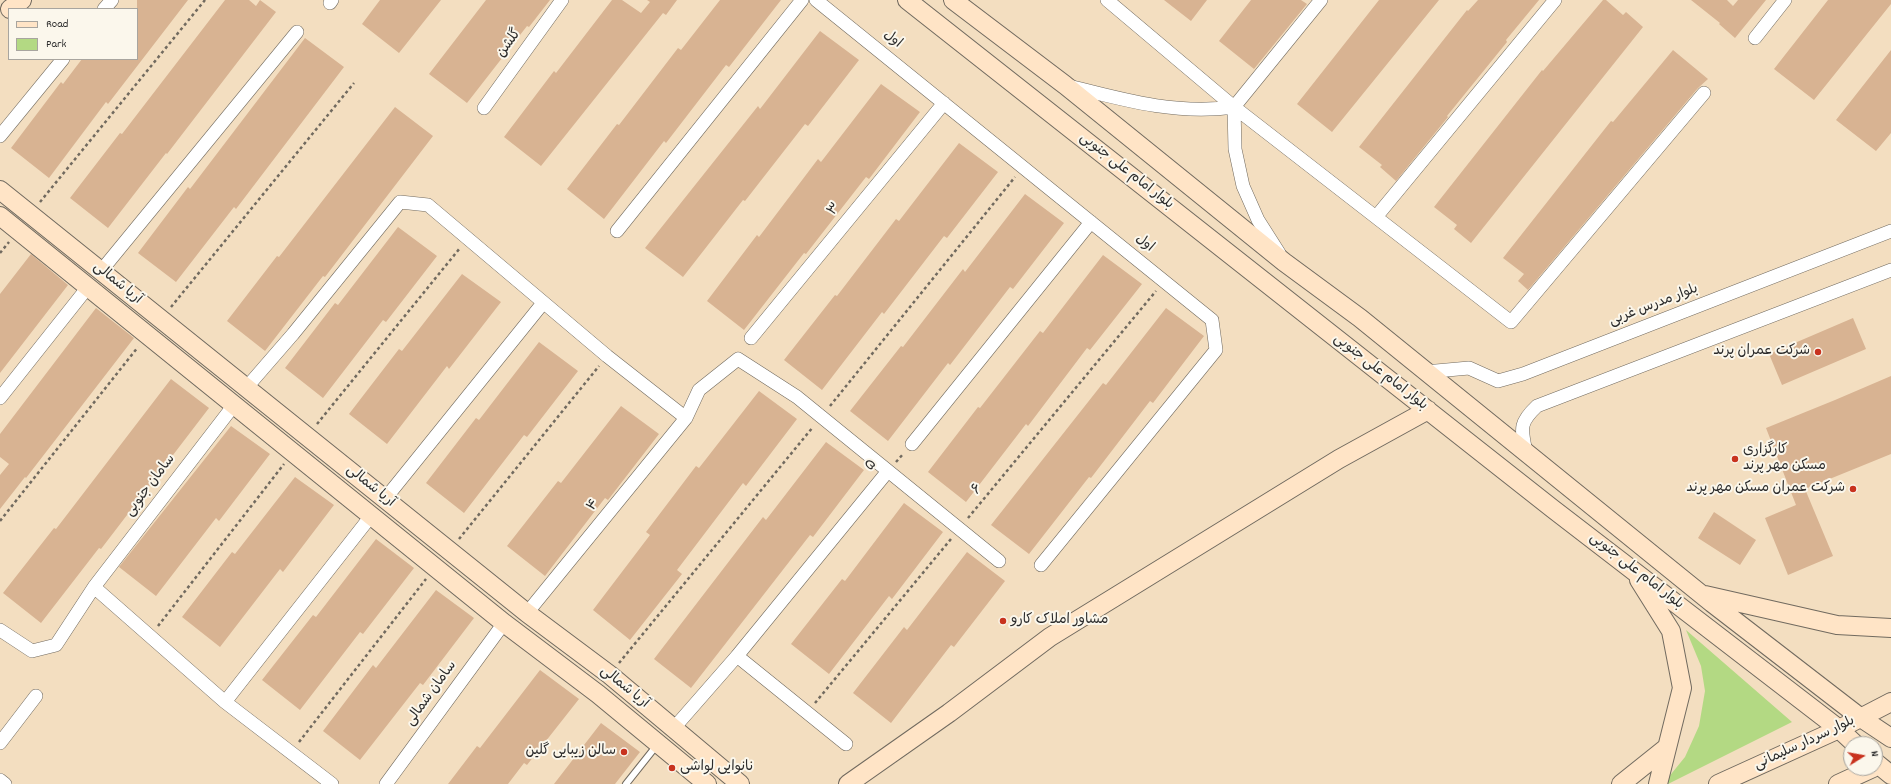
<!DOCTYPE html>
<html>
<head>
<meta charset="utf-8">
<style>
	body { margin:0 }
	#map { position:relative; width:1891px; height:784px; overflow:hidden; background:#f3dec0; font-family:Dekko,sans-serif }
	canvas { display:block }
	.legend { position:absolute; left:8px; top:8px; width:130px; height:52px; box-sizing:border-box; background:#fbf7ec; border:1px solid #a8a59f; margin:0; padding:5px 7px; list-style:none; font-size:12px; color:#2b2b2b }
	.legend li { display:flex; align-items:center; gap:8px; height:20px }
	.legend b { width:20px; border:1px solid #a8a59f }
	.north { position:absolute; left:1843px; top:736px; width:40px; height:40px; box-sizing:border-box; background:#fbf7ec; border:1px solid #a8a59f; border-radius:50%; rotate:79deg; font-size:11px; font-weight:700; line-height:16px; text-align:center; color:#2b2b2b }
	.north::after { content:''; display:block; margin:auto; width:14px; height:18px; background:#c8321e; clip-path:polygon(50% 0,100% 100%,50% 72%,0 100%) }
</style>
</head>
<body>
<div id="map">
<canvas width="1891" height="784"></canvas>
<ul class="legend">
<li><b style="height:5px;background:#ffe4c6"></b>Road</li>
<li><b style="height:11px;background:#b3d983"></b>Park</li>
</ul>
<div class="north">N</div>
</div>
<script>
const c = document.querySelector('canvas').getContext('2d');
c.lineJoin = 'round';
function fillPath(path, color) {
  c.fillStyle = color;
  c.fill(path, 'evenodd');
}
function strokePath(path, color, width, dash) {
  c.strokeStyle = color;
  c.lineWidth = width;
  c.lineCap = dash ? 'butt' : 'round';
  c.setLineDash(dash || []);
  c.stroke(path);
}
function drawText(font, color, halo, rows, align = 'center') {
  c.font = font + ' Dekko,"Playpen Sans Arabic",sans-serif';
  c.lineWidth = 4;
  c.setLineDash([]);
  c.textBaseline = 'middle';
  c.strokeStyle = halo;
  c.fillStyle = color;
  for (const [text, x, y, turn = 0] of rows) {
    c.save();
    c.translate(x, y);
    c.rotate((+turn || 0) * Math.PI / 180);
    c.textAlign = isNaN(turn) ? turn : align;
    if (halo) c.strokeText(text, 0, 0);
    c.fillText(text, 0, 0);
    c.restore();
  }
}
const green = new Path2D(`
	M1686,630L1792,722L1668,784H1663L1685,757L1699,726L1705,691L1701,666Z`);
const building = new Path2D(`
	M137,0H188L108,104L106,102L49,178L11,148L61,82L63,84L82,59H137Z
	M225,0H249L256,6L260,0L276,12L167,154L166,153L108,228L70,198L120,133L122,134Z
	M380,0H441L399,53L362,24Z
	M486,0H550L529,27L527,26L467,103L429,74Z
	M612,0H622L641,13L650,2L647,0H677L666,15L663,13L541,166L504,137L554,71L556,73Z
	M720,0H781L729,67L726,65L666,143L664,141L604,219L567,189L617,124L619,125L678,48L681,50Z
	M1164,0H1207L1191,21Z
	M1251,0H1301L1307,4L1254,69L1219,41Z
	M1379,0H1439L1332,132L1297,104Z
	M1478,0H1539L1506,40L1507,42L1447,116L1448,117L1396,181L1380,167L1382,165L1359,147L1467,10L1468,11Z
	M1603,0H1606L1623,15L1626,12L1643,27L1471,243L1454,229L1457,225L1434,207L1542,70L1543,71Z
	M1691,0H1727L1733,6L1738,0H1766L1735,38L1719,24L1720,23Z
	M1828,0H1891V4L1814,100L1774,69Z
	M820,31L859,60L808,126L805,124L745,201L743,200L683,277L645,248L758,106L760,109Z
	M305,38L344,67L236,209L234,207L176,282L138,253L188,187L190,189Z
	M1673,50L1708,79L1698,88L1528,290L1518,281L1524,274L1503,258L1611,121L1613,122Z
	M1891,50V133L1876,151L1836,120Z
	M881,84L920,112L869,179L866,177L806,254L804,253L744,330L707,301L757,235L759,237L818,159L821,162Z
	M395,107L433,136L325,277L323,276L265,351L227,321L277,256L279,257Z
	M959,143L998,172L947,238L944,236L884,314L882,312L822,390L784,360L835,295L837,296L896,219L899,221Z
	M1025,194L1064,223L1013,289L1010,287L950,365L948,363L888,441L850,411L901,346L903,347L963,269L965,272Z
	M398,227L437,256L386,322L383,320L323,398L285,368L335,303L338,305Z
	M31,254L68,285L0,373V294Z
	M1103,255L1142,284L1090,350L1087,348L1028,426L1026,424L966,502L928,472L978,407L980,408L1040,331L1043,333Z
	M462,274L501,302L449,369L447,366L387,444L349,414L399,349L402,351Z
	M96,308L134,338L26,478L25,477L0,509V475L9,464L0,457V434Z
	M1166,308L1204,336L1153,403L1150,401L1091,478L1089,477L1029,554L991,525L1103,383L1106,385Z
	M1853,318L1866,349L1782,385L1769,354Z
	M539,342L578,371L527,437L524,435L464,513L426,483L476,418L479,420Z
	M1891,376V454L1805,489L1833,556L1788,575L1765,518L1796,505L1766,428L1835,400Z
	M171,379L209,408L101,549L99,548L41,623L3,593L54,528L56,529Z
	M759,391L797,419L746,486L743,483L677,570L682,574L630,640L593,610L650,535L646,532L696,466L699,468Z
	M621,406L659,434L608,500L605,498L545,576L507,546L558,481L561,483Z
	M231,426L270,454L219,521L216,518L156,596L119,567Z
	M826,442L864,470L813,537L810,535L691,688L654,659L763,517L766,520Z
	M295,477L334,505L283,572L280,569L220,647L182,617L232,552L235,554Z
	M904,503L943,532L892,599L889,596L829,674L791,644L842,579L845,581Z
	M1714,512L1756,540L1740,565L1698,538Z
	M376,539L414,568L363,634L360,632L300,710L262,680L313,615L316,617Z
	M967,552L1005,581L954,647L951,645L891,723L853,693L904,627L907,630Z
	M436,590L474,618L423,685L420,683L360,760L323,731L373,665L376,668Z
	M540,670L579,699L527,765L524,763L508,784H448L477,746L480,748Z
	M601,723L640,752L615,784H554Z`);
const path = new Path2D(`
	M40,202L205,0
	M0,253L9,242
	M171,307L354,83
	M830,406L1015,177
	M317,424L460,248
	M896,462L904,453
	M968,518L1156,291
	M0,521L138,347
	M459,539L599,366
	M158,626L284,464
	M619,663L813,427
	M815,703L951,539
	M299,742L426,579`);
const lane = new Path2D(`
	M626,784L657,745`);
const street = new Path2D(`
	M816,0L1212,320L1216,350L1041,565
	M1107,0L1234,107L1511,322L1704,93
	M330,3L332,0
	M104,9L112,0
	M1755,38L1785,0
	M1069,86C1124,100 1176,115 1234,107
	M484,108L562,0
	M0,136L63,59
	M1376,217L1555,0
	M617,231L802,0
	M1279,253L1258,220L1243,186L1235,149L1234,107L1321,0
	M101,271L297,32
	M751,338L944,103
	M1425,372L1469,368L1498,381L1523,374L1891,231
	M247,387L293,334L400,202L428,205L607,356L686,418L699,390L738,359L797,397L999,561
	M0,398L88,287
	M912,444L1091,222
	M1526,452C1521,428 1519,423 1537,406L1891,270
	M385,499L543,303
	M94,587L234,405
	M527,613L686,418
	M0,630L32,651L56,645L94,587L225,702L332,784
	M737,656L846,744
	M225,702L371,516
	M674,728L737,656L888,471
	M0,743L36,696
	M0,780L5,784
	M386,784L504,623`);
const secondary = new Path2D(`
	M907,0L1553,509L1839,729L1855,744
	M953,0L1065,85L1284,262L1360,318L1712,603L1861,718L1891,738
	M10,9L22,0
	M0,190L527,613L610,675L740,784
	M0,216L504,623L598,694L707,784
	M1639,580L1671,631L1682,688L1658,784
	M1705,595L1837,625L1891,628
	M1875,762L1891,775
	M848,784L949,713L1050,637L1339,459L1428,410
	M1621,784L1666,748
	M1718,784L1839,729L1891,702
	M1838,784L1873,768`);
const markers = [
	[1818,352,4,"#c8321e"],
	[1735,459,4,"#c8321e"],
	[1853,489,4,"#c8321e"],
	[1003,621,4,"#c8321e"],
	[624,752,4,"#c8321e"],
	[672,768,4,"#c8321e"]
];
const streetNames = [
	["اول",892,40,39],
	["گلشن",510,44,-54],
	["بلوار امام علی جنوبی",1126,172,38],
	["۳",835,210,-51],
	["اول",1144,244,39],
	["آریا شمالی",117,284,39],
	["بلوار مدرس غربی",1654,306,-21],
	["بلوار امام علی جنوبی",1380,373,38],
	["۵",872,466,-50],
	["سامان جنوبی",151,486,-53],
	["آریا شمالی",370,487,39],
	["۶",978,490,-50],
	["۴",594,506,-51],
	["بلوار امام علی جنوبی",1636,572,38],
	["آریا شمالی",624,688,39],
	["سامان شمالی",432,694,-54],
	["بلوار سردار سلیمانی",1805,744,-25]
];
const poiNames = [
	["شرکت عمران پرند",1810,352],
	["کارگزاری",1743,451,"left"],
	["مسکن مهر پرند",1743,467,"left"],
	["شرکت عمران مسکن مهر پرند",1845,489],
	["مشاور املاک کارو",1011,621,"left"],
	["سالن زیبایی گلین",616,752],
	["نانوایی لواشی",680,768,"left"]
];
fillPath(green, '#b3d983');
fillPath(building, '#d8b392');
strokePath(lane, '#716a5f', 8);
strokePath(street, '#716a5f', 14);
strokePath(secondary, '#716a5f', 20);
strokePath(path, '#716a5f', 2.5, [3, 3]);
strokePath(lane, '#fff', 6);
strokePath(street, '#fff', 13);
strokePath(secondary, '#ffe4c6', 18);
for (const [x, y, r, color] of markers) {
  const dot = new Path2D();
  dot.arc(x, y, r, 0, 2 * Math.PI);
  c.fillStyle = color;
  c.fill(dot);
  strokePath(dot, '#fbf7ec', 1.5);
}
drawText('14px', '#2b2b2b', '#fbf7ec', streetNames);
drawText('14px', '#2b2b2b', '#fbf7ec', poiNames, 'right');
</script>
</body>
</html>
